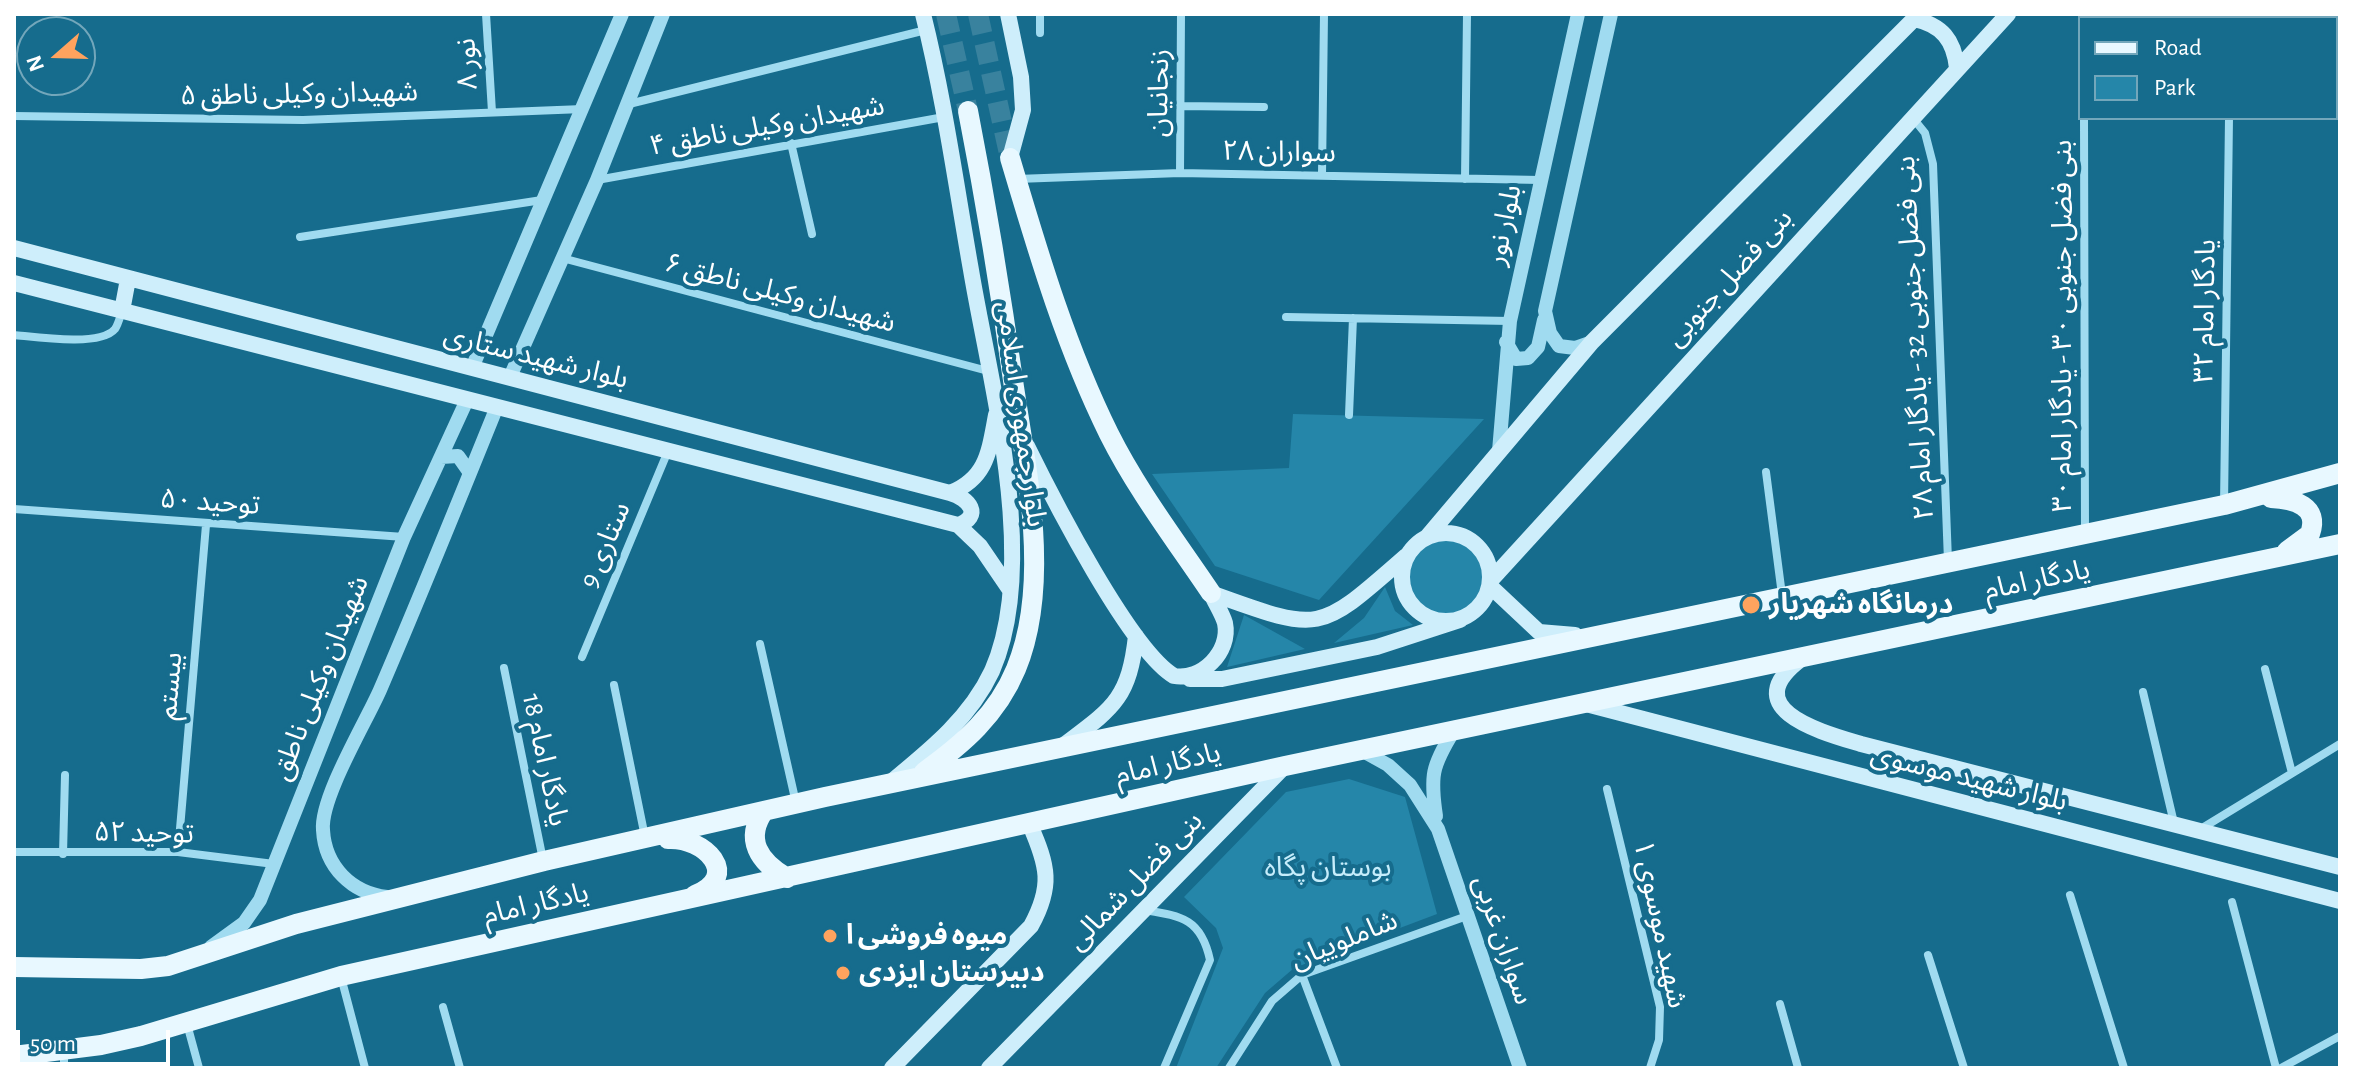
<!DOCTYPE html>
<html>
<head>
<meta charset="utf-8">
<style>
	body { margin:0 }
	#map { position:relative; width:2354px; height:1082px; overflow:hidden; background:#166c8d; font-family:"Alegreya Sans",sans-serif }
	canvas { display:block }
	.frame { position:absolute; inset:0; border:16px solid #fff; pointer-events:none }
	.legend { position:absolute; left:2078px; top:16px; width:260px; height:104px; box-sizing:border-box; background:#166c8d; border:2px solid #73a7bb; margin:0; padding:10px 14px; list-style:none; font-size:24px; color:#fff }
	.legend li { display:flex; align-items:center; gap:16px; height:40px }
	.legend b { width:40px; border:2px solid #73a7bb }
	.north { position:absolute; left:16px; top:16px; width:80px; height:80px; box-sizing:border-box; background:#166c8d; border:2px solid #73a7bb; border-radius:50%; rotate:250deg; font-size:22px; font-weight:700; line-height:32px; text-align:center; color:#fff }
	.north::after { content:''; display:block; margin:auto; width:28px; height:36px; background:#ffa35e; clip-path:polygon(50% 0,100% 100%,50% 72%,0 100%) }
	.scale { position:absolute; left:16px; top:1030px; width:154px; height:36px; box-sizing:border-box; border:4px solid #fff; border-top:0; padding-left:10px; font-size:24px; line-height:28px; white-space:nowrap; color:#fff; -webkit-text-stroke:6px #166c8d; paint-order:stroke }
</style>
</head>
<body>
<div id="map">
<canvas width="2354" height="1082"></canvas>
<div class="frame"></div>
<ul class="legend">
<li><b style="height:10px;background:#e8f8ff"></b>Road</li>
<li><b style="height:22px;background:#2586a9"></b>Park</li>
</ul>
<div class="north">N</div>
<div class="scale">50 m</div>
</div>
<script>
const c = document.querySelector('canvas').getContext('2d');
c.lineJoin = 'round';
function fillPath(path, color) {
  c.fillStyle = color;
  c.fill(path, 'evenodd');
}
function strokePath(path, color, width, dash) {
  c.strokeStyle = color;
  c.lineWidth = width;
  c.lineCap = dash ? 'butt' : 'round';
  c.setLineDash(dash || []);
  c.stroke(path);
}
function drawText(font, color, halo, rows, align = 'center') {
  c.font = font + ' "Alegreya Sans","Noto Sans Arabic",sans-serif';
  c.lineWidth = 8;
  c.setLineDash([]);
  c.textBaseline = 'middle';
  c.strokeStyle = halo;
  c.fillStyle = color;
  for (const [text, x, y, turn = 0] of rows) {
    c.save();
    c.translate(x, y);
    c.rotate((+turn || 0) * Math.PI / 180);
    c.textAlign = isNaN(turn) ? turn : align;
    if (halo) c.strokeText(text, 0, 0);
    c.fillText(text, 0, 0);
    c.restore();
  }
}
const green = new Path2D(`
	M1293,414L1484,419L1319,600L1215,566L1152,474L1289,468Z
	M1409 577a37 37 0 1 1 74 0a37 37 0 1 1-74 0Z
	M1385,587L1395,611L1413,625L1334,643L1364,618Z
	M1244,615L1305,649L1227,667Z
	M1349,779L1405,797L1437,914L1294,968L1265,993L1216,1068H1176L1223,948L1216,928L1184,897L1286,792Z`);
const primaryTunnel = new Path2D(`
	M946,14L968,111
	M978,14L1010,158`);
const minor = new Path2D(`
	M486,14L492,112
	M1040,14V33
	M2084,14V18
	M2231,18V14
	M629,104L926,30
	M1180,106L1264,107
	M14,116L303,120L583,109
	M1912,117L1925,133L1933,164L1948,561
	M2084,118L2085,533
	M791,143L812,234
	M1180,173L1181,14
	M1322,175L1324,14
	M1017,179L1180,173L1540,180
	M1465,179L1467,14
	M597,180L944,117
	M300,237L542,200
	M562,258L988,371
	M1286,317L1510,321
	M14,335C36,337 100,347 115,329C118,325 120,317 122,311
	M1349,415L1353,318
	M1766,472L1782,595
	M2224,505L2229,118
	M14,509L404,537
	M760,644L796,803
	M582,657L668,451
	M504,668L543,860
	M2265,669L2292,773
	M614,685L645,837
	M2143,692L2174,823
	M1607,789L1660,1007L1659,1040L1650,1068
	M2199,830L2340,744
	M14,852H178L274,864
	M178,852L206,525
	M63,854L65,775
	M2070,895L2124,1068
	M2232,902L2276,1068
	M1144,910C1181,916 1201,918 1210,960L1164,1068
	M1928,955L1964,1068
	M1302,975L1337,1068
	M341,977L365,1068
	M1780,1004L1798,1068
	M443,1007L460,1068
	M187,1024L199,1068
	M64,1051V1068
	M1229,1068L1272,1001L1302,975L1467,916
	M2281,1068L2340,1036`);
const tertiary = new Path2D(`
	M1506,342L1516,359L1528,358L1538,347L1544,320
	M1592,342L1575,348L1559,346L1550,333L1545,311L1611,14
	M472,368L622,14
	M510,377L597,180L663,14
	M1499,451L1510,321L1578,14
	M441,457L458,456L470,473
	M1361,750L1388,765L1410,785L1438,829L1520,1068
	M1436,816C1430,776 1432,766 1453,732
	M387,897C352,893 325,867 323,830C320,798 366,722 380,690C420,597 458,503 496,409
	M211,947L244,923L260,900L404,537L466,402`);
const secondary = new Path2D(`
	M1008,14L1021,77L1023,110L1010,158
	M1914,19C1942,25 1954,40 1957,68
	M14,248L950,493C987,478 989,452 996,415
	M14,283L958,525L980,546L1010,590
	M122,311L128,279
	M1027,446C1052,497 1130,650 1174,676C1201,681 1231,652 1225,623C1222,613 1215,603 1211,593
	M950,493C969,498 983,516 958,525
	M1402 577a44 44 0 1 1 88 0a44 44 0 1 1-88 0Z
	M1427,537L1592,342L1919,14
	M1491,580L2008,14
	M1490,586L1539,632L1575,635
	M1211,593C1322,633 1317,634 1406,556
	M1801,659C1735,709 1821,732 1861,744L2340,867
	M1190,679H1222L1377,647L1460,620
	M1586,704L2340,901
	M1064,745C1113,708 1129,699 1136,636
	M891,782C930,750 970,718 992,671C1040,562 990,384 971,270C956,185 944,98 923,14
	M892,1068L1031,926C1053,886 1048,866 1030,825
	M989,1068L1285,766`);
const primary = new Path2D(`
	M1010,158C1038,252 1065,345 1109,434C1137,490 1176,541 1211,593
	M2271,498C2294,499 2320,506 2310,534L2287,551
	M924,772C963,744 997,715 1016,669C1051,584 1027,474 1014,387C1001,294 986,203 968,111
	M764,811C744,839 759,862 787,878
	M668,839C705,837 742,876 695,895
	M14,967L141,969L168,966L296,924L544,861L825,797L2224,505L2340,473
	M14,1056L101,1045L141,1036L341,976L1285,766L2340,544`);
const markers = [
	[1751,605,10,"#ffa35e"],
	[830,936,8,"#ffa35e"],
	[843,973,8,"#ffa35e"]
];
const streetNames = [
	["نور ۸",467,64,-93],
	["زنجانیان",1159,93,-89],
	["شهیدان وکیلی ناطق ۵",299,94,-1],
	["شهیدان وکیلی ناطق ۴",767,126,-10],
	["سواران ۲۸",1279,152,1],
	["بلوار نور",1504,225,-78],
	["بنی فضل جنوبی",1729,278,-48],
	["شهیدان وکیلی ناطق ۶",780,293,15],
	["یادگار امام ۳۲",2205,311,-89],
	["بنی فضل جنوبی ۳۰ - یادگار امام ۳۰",2063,326,-90],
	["بنی فضل جنوبی 32 - یادگار امام ۲۸",1915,338,-93],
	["بلوار شهید ستاری",536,357,14],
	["بلوار جمهوری اسلامی",1021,414,82],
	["توحید ۵۰",210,502,4],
	["ستاری 9",605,545,-67],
	["یادگار امام",2037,580,-12],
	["شهیدان وکیلی ناطق",320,678,-68],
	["بیستم",170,686,-85],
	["یادگار امام 18",545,760,78],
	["یادگار امام",1168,764,-13],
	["بلوار شهید موسوی",1969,778,14],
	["توحید ۵۲",144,833,1],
	["بنی فضل شمالی",1135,881,-46],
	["یادگار امام",536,904,-13],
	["شهید موسوی ۱",1660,924,78],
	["شاملوییان",1344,940,-22],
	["سواران غربی",1503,940,71]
];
const poiNames = [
	["درمانگاه شهریار",1769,605],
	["میوه فروشی ا",846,936],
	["دبیرستان ایزدی",859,973]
];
const parkNames = [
	["بوستان پگاه",1328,868]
];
fillPath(green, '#2586a9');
strokePath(primaryTunnel, '#39829e', 20, [20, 10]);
strokePath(minor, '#a0dbf0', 8);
strokePath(tertiary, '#a0dbf0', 14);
strokePath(secondary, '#ceeefb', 16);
strokePath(primary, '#e8f8ff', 20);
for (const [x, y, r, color] of markers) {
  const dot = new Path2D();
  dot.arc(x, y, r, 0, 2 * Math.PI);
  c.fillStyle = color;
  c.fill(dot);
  strokePath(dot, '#166c8d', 3);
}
drawText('28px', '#fff', '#166c8d', streetNames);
drawText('bold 28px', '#fff', '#166c8d', poiNames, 'left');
drawText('28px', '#c6edfb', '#166c8d', parkNames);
</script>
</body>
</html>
